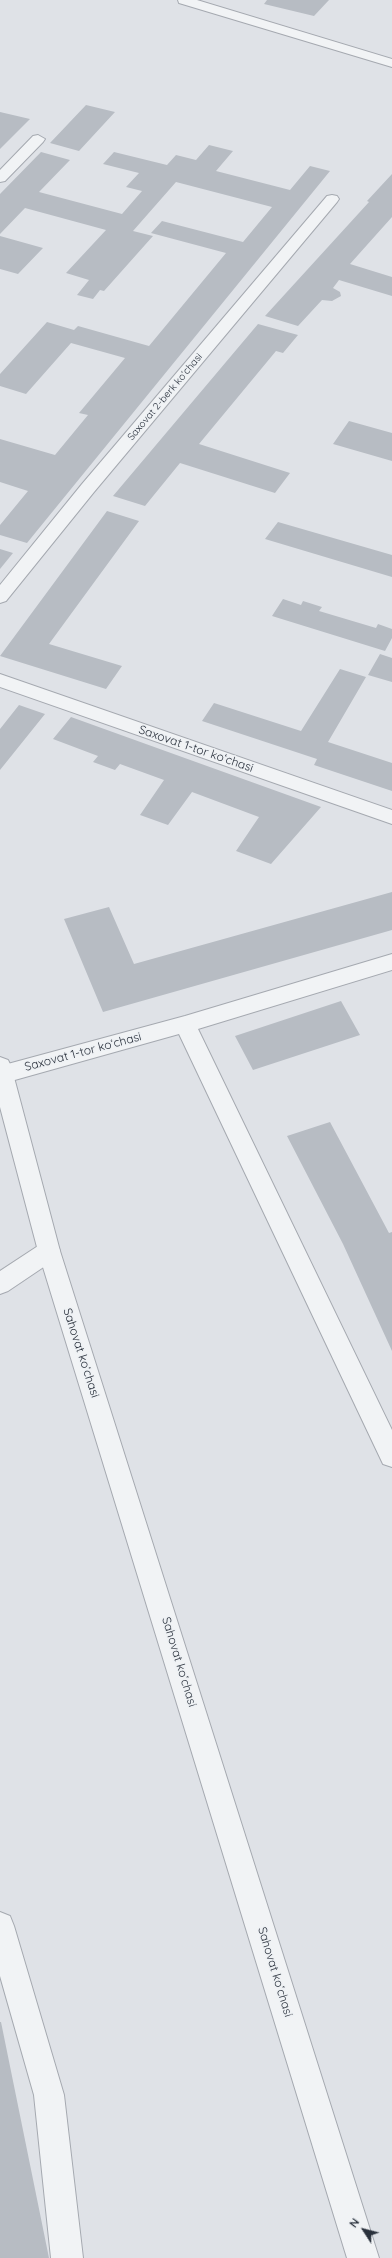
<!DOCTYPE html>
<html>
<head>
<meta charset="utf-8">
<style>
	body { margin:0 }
	#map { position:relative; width:392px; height:2258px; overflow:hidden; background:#dfe2e7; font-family:Quicksand,sans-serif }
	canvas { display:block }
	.north { position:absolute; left:344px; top:2210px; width:40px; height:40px; -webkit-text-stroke:3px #eef1f4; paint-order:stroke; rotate:306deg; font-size:11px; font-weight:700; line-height:16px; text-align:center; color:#2a313c }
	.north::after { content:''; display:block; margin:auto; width:14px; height:18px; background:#2a313c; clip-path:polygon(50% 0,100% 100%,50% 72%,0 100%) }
</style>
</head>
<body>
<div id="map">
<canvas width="392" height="2258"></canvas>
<div class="north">N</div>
</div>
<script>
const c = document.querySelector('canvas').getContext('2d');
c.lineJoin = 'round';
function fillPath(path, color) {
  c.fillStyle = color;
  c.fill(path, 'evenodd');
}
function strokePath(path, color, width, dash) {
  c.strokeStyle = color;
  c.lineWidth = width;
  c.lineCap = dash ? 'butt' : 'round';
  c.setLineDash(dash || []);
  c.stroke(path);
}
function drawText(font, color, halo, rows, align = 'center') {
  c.font = font + ' Quicksand,sans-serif';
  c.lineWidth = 3;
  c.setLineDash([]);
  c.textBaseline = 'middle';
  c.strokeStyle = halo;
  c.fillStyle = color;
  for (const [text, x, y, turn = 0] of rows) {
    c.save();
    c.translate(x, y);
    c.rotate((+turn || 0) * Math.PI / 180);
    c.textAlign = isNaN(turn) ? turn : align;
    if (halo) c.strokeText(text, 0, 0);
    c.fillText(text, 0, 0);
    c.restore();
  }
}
const building = new Path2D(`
	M267,0H329L314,16L264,4Z
	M86,105L115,112L79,151L50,143Z
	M0,112L30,119L0,149Z
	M209,145L233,151L216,171L290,190L310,166L330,171L27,543L0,535V525L28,491L0,482V439L55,455L88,415L79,413L125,358L71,343L26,394L0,386V374L47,322L74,330L78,326L149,346L226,253L151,233L162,221L243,242L272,207L176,182L133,231L153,236L104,291L100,290L93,299L77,295L89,280L66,273L106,230L25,208L0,234V194L41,152L70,160L39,192L122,214L142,191L126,187L139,173L103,164L114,152L167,165L176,155L196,160Z
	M392,174V217L350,264L392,277V296L339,280L333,288L340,292L341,296L332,301L322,300L298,326L265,316L369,202L367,201Z
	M0,236L43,248L18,274L0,269Z
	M258,324L298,335L283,353L276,351L199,444L290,473L275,493L180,463L145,506L113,496Z
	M349,421L392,433V461L333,444Z
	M107,511L139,521L49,644L122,666L106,689L0,656Z
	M278,522L392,555V577L265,539Z
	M0,549L13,553L0,569Z
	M283,599L301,605L303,601L322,607L319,611L376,628L378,624L392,629V638L385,651L272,616Z
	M380,654L392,658V682L368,675Z
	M340,669L366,677L328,742L392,763V791L314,765L317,759L202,721L214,703L301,731Z
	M19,705L45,714L0,770V729Z
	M71,717L182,757L321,807L271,864L236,851L259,817L192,792L168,825L140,815L164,780L120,764L115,770L93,762L98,756L53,739Z
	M392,892V930L103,1012L64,919L109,907L134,964Z
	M341,1001L360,1035L253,1070L235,1036Z
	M330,1122L389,1233L392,1232V1351L343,1244L287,1136Z
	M0,2022H1L49,2258H0Z`);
const minor = new Path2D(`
	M178,0H197L392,59V67L179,3Z
	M38,135L45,139L43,142L5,181L0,182V170L33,136Z
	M332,195L337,196L339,199L337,202L94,492L6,601L0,603V585L82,484L327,196Z
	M0,674L392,810V824L0,687Z
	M392,954V970L198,1029L392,1430V1467L383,1464L179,1034L4,1083L0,1081V1067L4,1065L185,1016Z
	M49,1241L57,1244L60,1251L57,1258L8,1291L0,1294V1271L41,1244Z
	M0,1912L10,1916L14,1926L64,2095L83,2258H51L34,2095L0,1976Z`);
const tertiary = new Path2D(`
	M0,1057L8,1060L11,1066L60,1251L379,2258H347L38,1251L0,1107Z`);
const farStreetnames = [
	["Saxovat 2-berk koʻchasi",165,397,-50]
];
const streetNames = [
	["Saxovat 1-tor koʻchasi",196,749,19],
	["Saxovat 1-tor koʻchasi",83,1052,-15],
	["Sahovat koʻchasi",81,1353,72],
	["Sahovat koʻchasi",179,1662,73],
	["Sahovat koʻchasi",275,1972,73]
];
fillPath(building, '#b7bcc3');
strokePath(minor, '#a5a9b0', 2);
strokePath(tertiary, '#a5a9b0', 2);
fillPath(minor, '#f1f3f5');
fillPath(tertiary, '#f1f3f5');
drawText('10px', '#2a313c', '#eef1f4', farStreetnames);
drawText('12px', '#2a313c', '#eef1f4', streetNames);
</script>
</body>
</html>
